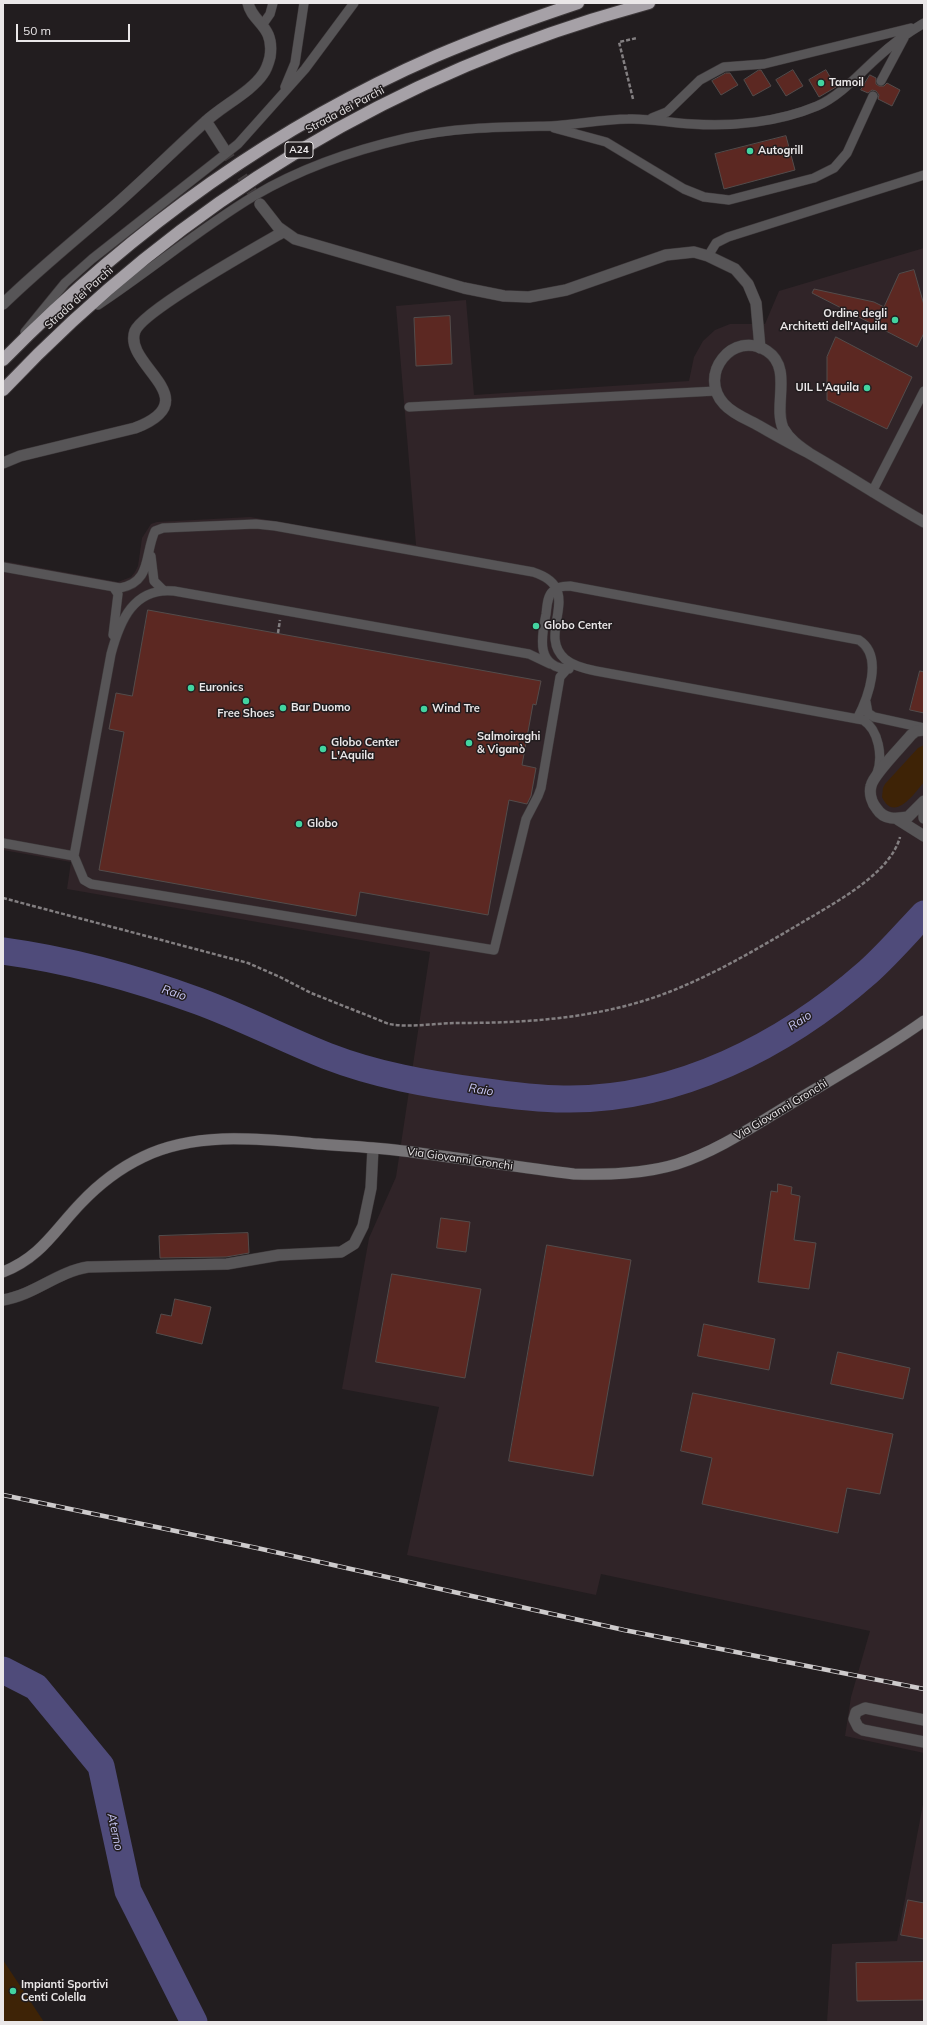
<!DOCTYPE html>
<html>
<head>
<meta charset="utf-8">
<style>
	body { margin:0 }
	#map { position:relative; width:927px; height:2025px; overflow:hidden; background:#221d1f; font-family:Mulish,sans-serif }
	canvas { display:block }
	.frame { position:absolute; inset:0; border:4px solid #eae7e8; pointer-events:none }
	.scale { position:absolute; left:16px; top:24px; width:114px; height:18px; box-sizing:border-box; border:2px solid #eae7e8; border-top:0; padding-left:5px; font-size:12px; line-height:14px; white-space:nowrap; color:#eae7e8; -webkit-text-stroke:3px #221d1f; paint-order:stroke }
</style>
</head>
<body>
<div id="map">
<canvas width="927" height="2025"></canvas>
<div class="frame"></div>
<div class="scale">50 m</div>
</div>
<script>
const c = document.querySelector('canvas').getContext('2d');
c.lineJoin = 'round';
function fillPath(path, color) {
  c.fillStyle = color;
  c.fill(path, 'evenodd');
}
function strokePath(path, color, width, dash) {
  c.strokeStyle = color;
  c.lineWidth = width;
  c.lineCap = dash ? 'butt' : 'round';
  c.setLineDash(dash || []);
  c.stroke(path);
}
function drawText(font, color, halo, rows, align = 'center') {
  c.font = font + ' Mulish,sans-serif';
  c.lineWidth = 3;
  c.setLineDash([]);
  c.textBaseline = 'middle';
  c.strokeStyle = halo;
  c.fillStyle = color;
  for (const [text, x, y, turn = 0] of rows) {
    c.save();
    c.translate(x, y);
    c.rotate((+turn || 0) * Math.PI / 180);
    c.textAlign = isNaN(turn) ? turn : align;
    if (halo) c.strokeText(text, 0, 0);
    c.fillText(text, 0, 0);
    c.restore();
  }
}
const built = new Path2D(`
	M924,248V1753L845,1736L851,1697L870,1631L601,1574L596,1595L407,1555L439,1407L342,1389L369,1238L396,1177L430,952L67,889L71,862L3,850V561L118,582L131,577L135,572L138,566L142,538L151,524L157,522L250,517L416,545L396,306L466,300L474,395L689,381L694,357L703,341L715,330L730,324H765L779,291Z
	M924,1799V2022H827L832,1944L897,1941Z`);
const green = new Path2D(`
	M924,745V782C914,794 894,823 882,797L883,788L885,784L918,748Z
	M3,1960L44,2022H3Z`);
const river = new Path2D(`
	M3,951C69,960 135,978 198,1001C242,1017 284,1039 327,1056C376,1075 427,1084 479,1091C507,1095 536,1099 564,1099C677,1101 785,1045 868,972C888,954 906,933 924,914
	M3,1670L36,1687L101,1766L128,1891L194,2022`);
const building = new Path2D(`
	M759,70H761L771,86L753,96L744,80Z
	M793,70L803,86L786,96L776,80Z
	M826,70L836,87L819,97L809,80Z
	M726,73H730L738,85L721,95L712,81Z
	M870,75L876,78V84L879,86H884L887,83L900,90L892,106L878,99L879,95L876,91L872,90L868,93L861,90Z
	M786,136L795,170L724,189L715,154Z
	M914,270L924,305V333L917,347L812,293L814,289L874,302L884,307L899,274Z
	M450,316L452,364L416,366L414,318Z
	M836,337L912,377L887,429L827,400V357Z
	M148,610L541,681L536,705L533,704L522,765L536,768L531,796L527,804L509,800L488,915L360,892L356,916L99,870L124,732L109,729L116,693L132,696Z
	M920,671L924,672V713L910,710Z
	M778,1184L792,1187L791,1194L800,1196L794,1240L816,1243L809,1289L758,1282L771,1191L777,1192Z
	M441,1218L470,1222L466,1252L437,1248Z
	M248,1233L249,1253L226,1257L160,1258L159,1236Z
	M547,1245L631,1260L593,1476L509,1461Z
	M392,1274L481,1289L465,1378L376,1362Z
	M175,1299L211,1307L202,1344L156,1333L161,1314L171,1316Z
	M704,1324L775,1339L769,1370L698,1356Z
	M838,1352L910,1368L903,1399L831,1384Z
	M693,1393L893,1434L880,1494L847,1488L838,1533L702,1504L712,1458L681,1451Z
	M908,1900L924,1903V1939L901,1935Z
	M924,1962V2000L857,2001L856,1963Z`);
const minorTunnel = new Path2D(`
	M224,149L260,204`);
const path = new Path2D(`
	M633,99L619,42L637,38
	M278,633L280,620
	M3,898L248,963L280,977L311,993L389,1024C411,1028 436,1023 458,1023C530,1023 602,1018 669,992C720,972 767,943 813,916C843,898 891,871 900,837`);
const service = new Path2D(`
	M263,24L270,14L273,3
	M881,81L904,38
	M285,87L295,63L304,3
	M652,118L667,112L700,80L724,67L764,64L911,28
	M554,128L606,142L684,189L704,197L729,200L814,178L834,168L847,153L873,96
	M708,256L716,243L728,237L924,175
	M98,305C151,270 199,229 254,196C301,168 354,150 407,138C455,127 502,127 551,126C577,125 602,119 628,119C649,118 670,123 692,124C732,127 779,122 817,106C840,96 858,75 877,58C891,45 907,33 924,23
	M25,332L65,283L92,259L238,144L305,69L354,3
	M409,407L716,391
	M872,492L924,391
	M151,556L154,581L163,590
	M3,567L120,588C152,582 144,555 155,531L163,528L256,524L275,526L533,572C587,589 535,633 565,659C573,666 586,669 596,671L863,720C879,730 883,757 877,773
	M113,635L118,594L114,588
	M569,669C536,668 541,638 546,614C547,607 547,596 553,591C557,586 565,586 570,586L859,640C884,656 868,698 857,719
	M866,702L868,713L874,717L924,728
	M3,843L74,856L111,654C120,620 134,587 174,591L529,654L550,664
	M74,856L84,880L91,884L494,950L526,819L538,796L541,788L560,677L567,669`);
const minor = new Path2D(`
	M206,121L224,149
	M260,204L278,227L295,239L464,288L504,296L529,297L566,290L666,255L694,252L708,256L735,269L748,284L756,303L760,348
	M3,304C38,270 75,240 112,208C144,180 174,150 205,122C222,106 251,92 263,74C266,70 269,61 270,57C275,25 252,23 248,3
	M809,453C799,446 789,439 783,428C773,405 793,368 767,351C733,329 697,375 724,404C732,413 744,418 754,423C772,433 789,443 807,452C847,475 885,500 924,522
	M3,463L20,456L135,428C210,399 122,365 135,331C144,310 257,247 283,232
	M924,730L916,731L911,735C903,745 873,775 871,786C869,794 872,803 877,809C884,820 896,819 908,817L924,801
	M924,810V818
	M897,819L924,836
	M3,1300C34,1295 57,1272 88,1267L227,1264L279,1255L341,1252L354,1244L363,1226L371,1188L373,1148
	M924,1720L865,1708L856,1712L854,1719L858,1727L863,1730L924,1742`);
const secondary = new Path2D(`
	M3,1272C41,1257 54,1231 81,1203C99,1184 120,1168 143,1157C197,1131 260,1139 318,1144C344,1146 370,1147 395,1150C455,1157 515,1167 574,1174C609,1175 644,1174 677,1164C718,1151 755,1125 792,1103C837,1076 882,1051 924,1021`);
const motorway = new Path2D(`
	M3,360C127,234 273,127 436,56C483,36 530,19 578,3
	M3,390C183,200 397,71 649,3`);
const rail = new Path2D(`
	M3,1495L257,1548L624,1630L924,1689`);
const markers = [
	[821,83,4,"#43d4a0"],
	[750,151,4,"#43d4a0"],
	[895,320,4,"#43d4a0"],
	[867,388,4,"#43d4a0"],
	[536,626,4,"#43d4a0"],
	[191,688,4,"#43d4a0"],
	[246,701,4,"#43d4a0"],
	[283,708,4,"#43d4a0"],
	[424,709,4,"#43d4a0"],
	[469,743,4,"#43d4a0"],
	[323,749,4,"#43d4a0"],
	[299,824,4,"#43d4a0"],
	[13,1991,4,"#43d4a0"]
];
const shields = [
	[299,150,28]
];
const shieldNames = [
	["A24",299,150]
];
const poiNames = [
	["Tamoil",829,83],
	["Autogrill",758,151],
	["Ordine degli",887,314,"right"],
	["Architetti dell'Aquila",887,327,"right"],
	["UIL L'Aquila",859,388,"right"],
	["Globo Center",544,626],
	["Euronics",199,688],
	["Bar Duomo",291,708],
	["Wind Tre",432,709],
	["Free Shoes",246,714,"center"],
	["Salmoiraghi",477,737],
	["& Viganò",477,750],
	["Globo Center",331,743],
	["L'Aquila",331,756],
	["Globo",307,824],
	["Impianti Sportivi",21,1985],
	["Centi Colella",21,1998]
];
const streetNames = [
	["Strada dei Parchi",345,110,-28],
	["Strada dei Parchi",79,298,-42],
	["Via Giovanni Gronchi",781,1110,-31],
	["Via Giovanni Gronchi",460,1159,8]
];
const waterNames = [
	["Raio",174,993,18],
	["Raio",800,1021,-34],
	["Raio",481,1090,9],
	["Aterno",115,1832,78]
];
fillPath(built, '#302428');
fillPath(green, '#3e2306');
strokePath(river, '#4f4b7a', 27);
fillPath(building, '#5c2822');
strokePath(building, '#534c4b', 1);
strokePath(minorTunnel, '#403b3d', 11, [11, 5.5]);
strokePath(service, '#3e393b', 10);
strokePath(minor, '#3e393b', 12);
strokePath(secondary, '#3e393b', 12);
strokePath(motorway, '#3e393b', 14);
strokePath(path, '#837f81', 2.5, [4, 2]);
strokePath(service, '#575557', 9);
strokePath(minor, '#575557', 11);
strokePath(secondary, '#777477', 11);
strokePath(motorway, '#a6a1a7', 12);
strokePath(rail, '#cdcacb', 4.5);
strokePath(rail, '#221d1f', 3, [9]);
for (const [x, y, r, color] of markers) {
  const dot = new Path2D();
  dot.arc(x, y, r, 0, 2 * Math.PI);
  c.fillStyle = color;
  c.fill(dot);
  strokePath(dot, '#221d1f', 1.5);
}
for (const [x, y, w] of shields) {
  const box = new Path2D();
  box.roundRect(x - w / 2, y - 8, w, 16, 3);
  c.fillStyle = '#221d1f';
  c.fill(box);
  strokePath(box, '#eae7e8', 1);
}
drawText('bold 10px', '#eae7e8', null, shieldNames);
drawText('bold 11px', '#eae7e8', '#221d1f', poiNames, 'left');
drawText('11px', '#eae7e8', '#221d1f', streetNames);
drawText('italic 12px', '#c7c5f3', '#221d1f', waterNames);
</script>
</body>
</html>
